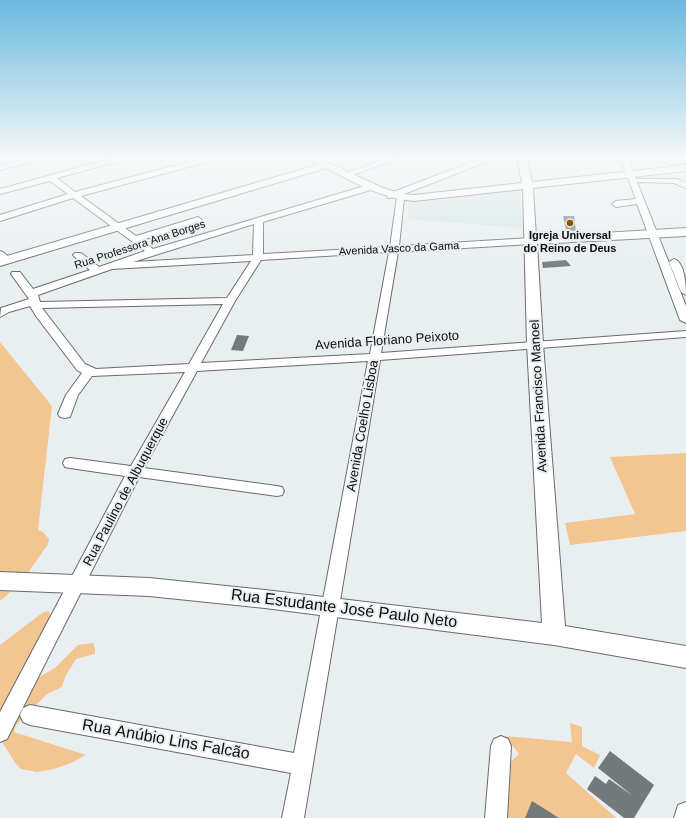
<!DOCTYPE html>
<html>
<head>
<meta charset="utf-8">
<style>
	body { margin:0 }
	canvas { display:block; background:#e9eff0 }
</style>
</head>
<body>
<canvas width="686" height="818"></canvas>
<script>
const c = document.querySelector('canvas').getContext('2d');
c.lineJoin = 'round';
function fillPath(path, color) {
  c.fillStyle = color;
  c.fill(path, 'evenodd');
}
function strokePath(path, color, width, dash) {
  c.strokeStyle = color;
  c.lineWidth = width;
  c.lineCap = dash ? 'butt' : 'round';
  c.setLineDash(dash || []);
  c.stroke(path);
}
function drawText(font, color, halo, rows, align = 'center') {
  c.font = font + ' Helvetica,sans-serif';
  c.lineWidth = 4;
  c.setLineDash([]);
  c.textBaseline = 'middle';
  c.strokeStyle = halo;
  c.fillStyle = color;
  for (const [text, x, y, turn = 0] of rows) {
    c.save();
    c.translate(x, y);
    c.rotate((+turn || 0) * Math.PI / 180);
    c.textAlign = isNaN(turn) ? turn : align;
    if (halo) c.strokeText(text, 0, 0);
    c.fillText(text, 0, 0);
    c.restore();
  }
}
const built = new Path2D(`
	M519,190L523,228L408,219L409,203Z`);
const green = new Path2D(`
	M0,342L52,406L38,530L43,532L49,539L48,544L26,576L3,599L0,600Z
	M686,453V531L570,545L565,523L635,514L610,457Z
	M49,611C54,623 37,662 33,676L39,677L55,668L78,645L93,643L95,648V654L76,659L65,677L62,687L47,694L16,725L14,732L86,755L71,763L54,769L37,772L21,769L16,764L0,739V645L42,613Z
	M570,723L582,727V746L600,755L594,768L576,754L566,773L616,818H501L505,767L519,754L505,736L572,742Z`);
const building = new Path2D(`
	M563,216H574L576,231L566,230Z
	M566,260L571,266L543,268L542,262Z
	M237,335L249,336L243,351L231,350Z
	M610,751L654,785L634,818H624L587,789L595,776L606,784L609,779L633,796L598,768Z
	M532,801L559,818H525Z`);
const minor = new Path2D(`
	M29,158H41L40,160L0,170V166Z
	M113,158H125L124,160L57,178L75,192L203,158H215L214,160L81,196L136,236L198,217L202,220L201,222L142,240L153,249L368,185H374L375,187L374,189L263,222V254L390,247L397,197L388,198L387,196L388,194L482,158H492L491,160L399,196L404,198L399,246L531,238L536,241L531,244L398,252L381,353L686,331V337L380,360L304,818H282L291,773L30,725L23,722L20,715L23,708L30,705L294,753L368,361L197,371L144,468L277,486L282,487L284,491L282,495L277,496L139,477L7,739L0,742V712L125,476L70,468L65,467L63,463L65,459L70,458L131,466L185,372L92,376L78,395L70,417L65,418L60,417L58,414L66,395L82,373L77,370L36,316L30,306L9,312L0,317L1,308L29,299L11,274L12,272H20L33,289L90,270L75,257L73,255L75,253H81L99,267L145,251L73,198L0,221V215L68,194L50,181L0,194V189ZM254,224L253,255L133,262ZM389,252L370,354L201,363L235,301L261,260ZM251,261L227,298L40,302L38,295L112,269ZM223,304L189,364L96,369L85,364L42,308Z
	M309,158H319L331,165L327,167H324Z
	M388,158H399L350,176H344L343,174Z
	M620,158H628L636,179H676L686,183V188L674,183L637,182L686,306V323L680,320L637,204L616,207L612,204L616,201L636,199Z
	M655,158C666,158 675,159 686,159V163L671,164Z
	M0,251L3,252L12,260L10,262H4L0,259Z
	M674,259C685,262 686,286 686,295L681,292L669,262Z
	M501,736L508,739L511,746L507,818H485L491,746L494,739Z
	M686,802V818H674L678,805Z`);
const major = new Path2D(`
	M517,158H527L532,182L686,165V171L533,188L536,237L686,228V236L537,244L543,344L565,626L686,646V668L554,645L265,608L149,596L0,590V572L149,578L265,590L542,623L527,344L523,189L414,201C381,198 355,183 326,168L0,266V258L327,162L383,188L402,194L414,195L522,183Z`);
const markers = [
	[570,223,4,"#895700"]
];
const farPoinames = [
	["Igreja Universal",570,236],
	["do Reino de Deus",570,249]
];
const farStreetnames = [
	["Rua Professora Ana Borges",140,245,-18],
	["Avenida Vasco da Gama",399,249,-3]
];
const streetNames = [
	["Avenida Floriano Peixoto",387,341,-4],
	["Avenida Francisco Manoel",539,396,-93],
	["Avenida Coelho Lisboa",363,426,-80],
	["Rua Paulino de Albuquerque",126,492,-62]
];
const nearStreetnames = [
	["Rua Estudante José Paulo Neto",344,609,7],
	["Rua Anúbio Lins Falcão",166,740,10]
];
fillPath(built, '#d6e5e8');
fillPath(green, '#f3c590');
fillPath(building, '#747a7b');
strokePath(minor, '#676c6d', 2);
strokePath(major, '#676c6d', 2);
fillPath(minor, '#fff');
fillPath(major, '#fff');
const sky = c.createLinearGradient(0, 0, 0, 272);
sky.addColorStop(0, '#69b9df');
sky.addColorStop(0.58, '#f5f8f8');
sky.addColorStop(1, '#f5f8f800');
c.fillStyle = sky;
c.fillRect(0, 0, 686, 272);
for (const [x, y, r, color] of markers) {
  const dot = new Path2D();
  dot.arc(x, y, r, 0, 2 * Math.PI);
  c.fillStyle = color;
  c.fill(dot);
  strokePath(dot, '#e9eff0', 1.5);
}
drawText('bold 11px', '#0a0c0c', '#e9eff0', farPoinames);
drawText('11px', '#0a0c0c', '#e9eff0', farStreetnames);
drawText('13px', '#0a0c0c', '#e9eff0', streetNames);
drawText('16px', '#0a0c0c', '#e9eff0', nearStreetnames);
</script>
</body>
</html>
